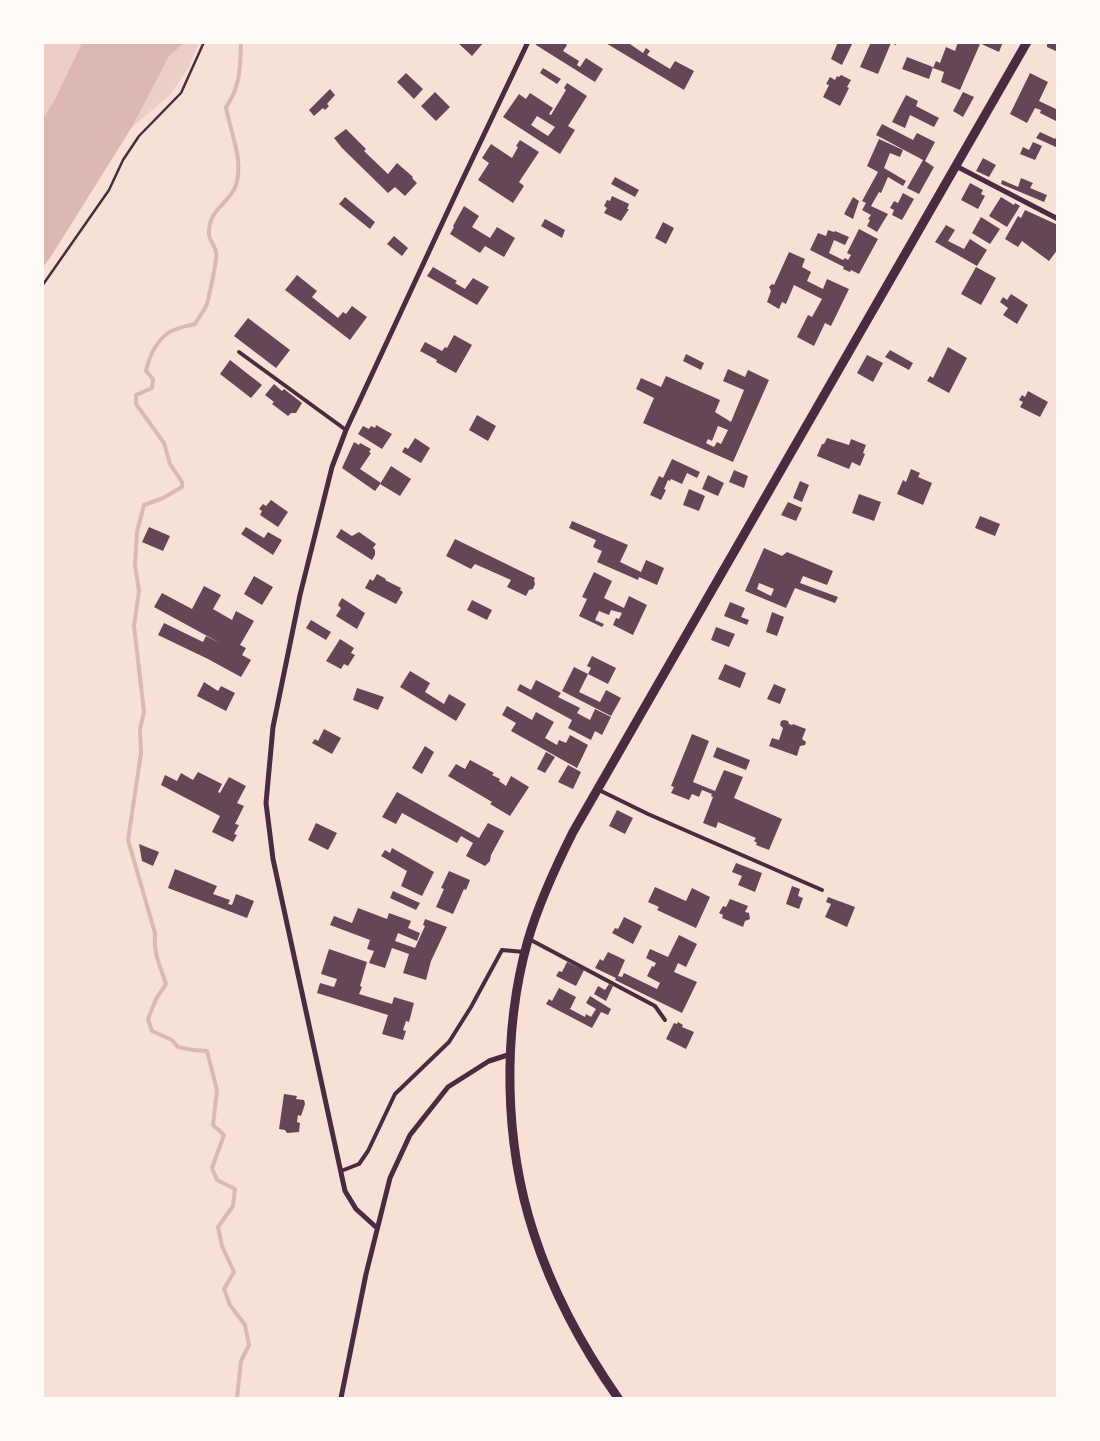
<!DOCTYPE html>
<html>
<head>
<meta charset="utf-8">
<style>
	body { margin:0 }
	#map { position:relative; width:1100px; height:1441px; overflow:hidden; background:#f7e1d7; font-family:Signika,sans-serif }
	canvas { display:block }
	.frame { position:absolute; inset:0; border:44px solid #fffaf5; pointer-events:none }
</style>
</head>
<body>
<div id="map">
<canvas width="1100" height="1441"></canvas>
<div class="frame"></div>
</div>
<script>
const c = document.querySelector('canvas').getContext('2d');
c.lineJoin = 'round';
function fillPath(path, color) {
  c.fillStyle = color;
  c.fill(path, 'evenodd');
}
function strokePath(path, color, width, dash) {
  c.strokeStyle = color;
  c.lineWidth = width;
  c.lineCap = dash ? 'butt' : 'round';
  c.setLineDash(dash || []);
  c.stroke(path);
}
const green = new Path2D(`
	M43,43H82L54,101L43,118Z
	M184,43H199L189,67L171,94L132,127L169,55Z`);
const water = new Path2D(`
	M82,43H184L169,56L132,127L50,258L43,267V118L54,101Z`);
const stream = new Path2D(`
	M237,1398L241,1361L249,1345L245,1325L230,1305L224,1289L234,1272L222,1246L218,1227L233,1206L235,1189L217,1180L212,1168L224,1135L213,1125L217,1090L207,1051L193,1050L178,1047L172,1040L152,1031L148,1019L156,999L166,984C160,965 153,954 155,933L128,840L141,753L140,729L144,712L134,626L139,591L135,565L137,532L144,505L163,498L182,487V482L170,464L164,443L136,404V395L152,388L153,379L146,371C149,357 156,342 168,333C175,328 187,326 195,324C199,317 204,311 207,304C209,296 218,257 216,252C215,246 209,240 209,234C208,208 230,204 236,185C244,159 230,132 226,107C241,86 240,67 241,42`);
const building = new Path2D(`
	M457,42H484L472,56Z
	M537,42H563L567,45L563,51L579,61L577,65L580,67L586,58L603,69L595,82L536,45Z
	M604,42H627L643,53L646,48L650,51L647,55L670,69L675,61L694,71L684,90Z
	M838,42H853L842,65L831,59Z
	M871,42H897L896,45L891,43L878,74L860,67Z
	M958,42L980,44L960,90L941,82L944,72L933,68L936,61L940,63L946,47L955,51Z
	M977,42H1003L999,52Z
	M1047,42H1058V52L1047,47Z
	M907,57L933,67L929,79L902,69Z
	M543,68L561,79L557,84L540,73Z
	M406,73L423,89L414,99L397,82Z
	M1030,73L1048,82L1039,101L1058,110V122L1040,113L1041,110L1035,108L1027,123L1010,114Z
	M841,75L851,80L847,87L849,88L840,106L823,97L829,85L826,84L830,77L835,80L837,76L839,77Z
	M567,83L587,96L568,126L575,130L560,154L503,117L519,94L526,99L530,93L553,108L549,114L551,115L566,90L564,88ZM537,116L555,127L548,136L531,125Z
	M330,89L335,95L327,104L329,106L325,110L323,108L314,116L309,110Z
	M435,92L450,107L436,121L421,106Z
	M963,92L974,97L963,117L953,111Z
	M906,95L918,101L916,106L939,118L934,127L910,115L905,128L892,122Z
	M882,124L913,140L917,133L935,142L925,161L934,167L919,194L907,188L923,160L876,135Z
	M346,129L366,149L364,151L388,174L397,163L413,177L412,178L417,183L405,196L395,187L388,193L342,148L334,138Z
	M1040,132L1055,139L1058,135V148L1036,138Z
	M879,139L903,150L900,157L890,153L884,168L906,181L903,186L888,177L881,193L879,192L871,206L888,214L877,232L867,226L870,220L868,219L871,215L862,210L866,203L862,201L878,172L867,166Z
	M520,140L539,152L519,182L524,186L513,203L478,180L489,163L482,158L491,144L512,158L518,147L516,146Z
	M1033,142L1042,146L1035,160L1020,154L1023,147L1029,150Z
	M983,158L996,165L989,177L976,171Z
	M615,177L639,190L635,197L611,184Z
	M1021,178L1033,183L1030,188L1047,195L1044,202L1001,184L1002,180L1018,187Z
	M970,183L983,190L981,194L985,196L978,209L961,200Z
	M903,193L914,199L902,220L892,215L894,210L890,208L894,201L898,203Z
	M612,196L629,204L627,209H629L621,221L604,213L607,208L604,206L607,200L610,201Z
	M345,197L375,222L370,229L339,204Z
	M853,197L859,201L853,219L844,214Z
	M1001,197L1014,205L1015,203L1020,206L1007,227L989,216Z
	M464,206L479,216L472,227L490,238L497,227L515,238L504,257L485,246L480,253L450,234L454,227L453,226Z
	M1025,210L1058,225V249L1049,261L1022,241L1018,247L1005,239L1018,216L1021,218Z
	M981,217L1000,229L990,244L972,233Z
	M545,219L565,230L562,238L541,226Z
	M663,222L674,228L666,244L655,238Z
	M946,225L955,230L948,241L964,249L970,239L987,250L977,266L935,242Z
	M859,229L878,239L859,274L851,270L850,272L843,269L844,267L810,250L818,233L826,236L828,230L834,232L835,231L849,237L845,245L834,240L829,253L843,260L845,258L848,260L851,255L847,253Z
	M394,236L408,248L402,256L387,244Z
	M789,252L805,259L802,267L811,272L807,281L823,289L827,279L849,289L831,326L825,323L814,346L797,337L808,315L812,317L822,299L794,285L786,304L782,302L779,309L767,302L771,291L769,287L772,284L774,285Z
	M433,267L457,281L455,283L465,289L473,278L489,287L477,305L427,276Z
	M976,267L996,278L981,305L961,294Z
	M297,275L317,291L312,297L338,318L343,312L346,314L352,306L367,317L350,340L285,290Z
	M1011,294L1028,305L1017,324L1003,315L1008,308L1000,302L1003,297L1007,300Z
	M248,318L290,350L276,368L234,336Z
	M454,335L472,345L456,373L436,362L437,360L420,351L425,342L442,351L445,347L447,348Z
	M948,347L967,358L949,393L927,381L930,376L933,378Z
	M890,350L913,363L909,370L885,357Z
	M686,354L704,363L701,370L683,361Z
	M867,355L883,363L873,382L857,373Z
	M230,360L262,385L251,398L220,374Z
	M728,369L745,377L748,370L769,380L733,462L643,423L654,398L636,389L641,378L661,387L666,376L720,400L715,412L731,422L744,390L723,381ZM718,426L728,430L721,444L717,442L714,447L706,443L708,439L712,441Z
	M274,384L282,391L284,389L302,403L296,413H291L288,416L272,404L274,402L265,395Z
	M1028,391L1048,402L1040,417L1020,407L1023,402L1019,400L1022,395L1025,397Z
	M477,415L496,426L488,441L469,430Z
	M376,425L392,434L382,449L358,434L363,426L369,429L371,426L375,428Z
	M415,438L430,448L421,463L402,452L405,447L408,449Z
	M827,438L849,445L851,439L866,445L863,453L865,454L860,466L852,462L849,469L817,456L822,444H824Z
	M354,442L359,445L360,443L371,449L369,452L371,453L360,469L381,483L375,491L342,468Z
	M672,459L700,472L697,478L687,473L682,484L671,479L670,481L668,480L664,489L666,490L661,500L650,495L659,476L663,478Z
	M391,466L411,479L400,496L380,484Z
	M911,469L920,473L918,477L932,483L923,505L897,494L903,480L906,482Z
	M734,470L748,476L744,488L729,482Z
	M708,475L724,483L718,496L702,489Z
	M800,481L809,485L802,502L793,498Z
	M689,489L705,496L699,511L683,505Z
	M859,494L881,502L874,521L852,513Z
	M271,500L288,512L278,527L260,515L262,511L259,509L263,504L266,506Z
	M788,502L802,508L796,521L781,515Z
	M980,516L1000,524L995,536L975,528Z
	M572,521L628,545L620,562L641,572L646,560L664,568L657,585L639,577L638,580L597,562L602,551L593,547L596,540L569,528Z
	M149,527L170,536L163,551L142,542Z
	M246,527L264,538L268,532L282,540L273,555L241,534Z
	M341,529L352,536L359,532L376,544L373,548L375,550V555L372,560L336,537Z
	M455,539L535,578L534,580L535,584L533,589L529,590L526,596L507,587L511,580L475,564L471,569L446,556Z
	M764,548L782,556L787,552L833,571L827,585L803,576L800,583L838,597L835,603L795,588L786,608L745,591ZM759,583L774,589L771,596L757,589Z
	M594,572L612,581L604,598L624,608L629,596L647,605L633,635L613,625L616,618L619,619L622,613L611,610L609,615L599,611L595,620L604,624L602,627L579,616L587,599L582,597Z
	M377,574L386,579L385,580L401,588L400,590L403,592L396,604L365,588L370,579L373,581Z
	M254,576L273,587L262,605L244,594Z
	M204,586L221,595L213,609L232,620L236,611L254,621L240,645L246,648L242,655L251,660L241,677L208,659L158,635L164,623L203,642L206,636L220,643L154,607L162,593L192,609Z
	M342,598L365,613L357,629L336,616L341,608L338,605Z
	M472,600L492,610L487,620L467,610Z
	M730,602L745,608L741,617L749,620L747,625L724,616Z
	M772,612L784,617L777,636L766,632Z
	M311,620L331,632L326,640L306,628Z
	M716,627L735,634L729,647L711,640Z
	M340,639L354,648L351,653L355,655L348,666L344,664L341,669L326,661Z
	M592,656L616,668L608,684L588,674L591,668L587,666Z
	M725,664L746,673L740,688L718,679Z
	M574,667L588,674L579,692L600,702L606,690L621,698L611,716L562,691Z
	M410,671L430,683L425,692L444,704L449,694L466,704L456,721L400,687Z
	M536,680L561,693L558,697L580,708L577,713L590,720L595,709L611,717L602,735L595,731L591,740L568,728L572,720L517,690L520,684L531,690Z
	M204,682L218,691L221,686L235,693L226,711L197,696Z
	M774,684L786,689L780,704L767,699Z
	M357,688L384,697L378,710L353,700Z
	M507,706L532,720L536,712L554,722L545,738L557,745L559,740L566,743L570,735L588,745L577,768L511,731L516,723L502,715Z
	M784,720L788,721L789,724L792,725L793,724L806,729L802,739L806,742L805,745L800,746L797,756L769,746L772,738L779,740L783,728L780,725L781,721Z
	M324,729L341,738L332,754L312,743L315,739L318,741Z
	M692,734L709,741L693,782L715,791L724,770L743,777L734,798L782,819L769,850L756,845L757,843L754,841L756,838L718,822L716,828L703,823L713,797L711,796L712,794L702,790L699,797L692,794L689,800L671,793L674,787L671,786Z
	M425,746L434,752L422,774L412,768Z
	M717,747L750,760L746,770L713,757Z
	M546,752L555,757L545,773L537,769Z
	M470,760L494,773L492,775L500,779L499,781L506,786L511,776L529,787L510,816L490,804L492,802L448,776L456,764L465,769Z
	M568,765L581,772L573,789L558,782Z
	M198,772L222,784L218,792L220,793L229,777L246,786L237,803L244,806L235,824L239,825L234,834L237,835L233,842L212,832L220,816L161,785L165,775L177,781L181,773L193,780Z
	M397,792L479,838L488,823L504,831L491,855L490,861L485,866L466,856L473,843L461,836L457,843L402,813L396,824L382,817Z
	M617,810L633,818L625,834L609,826Z
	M316,823L337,833L328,850L308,840Z
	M139,844L159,852L153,866L142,861Z
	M392,848L434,872L422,896L401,886L407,871L381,856L385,850L390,853Z
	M736,863L762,873L755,892L738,885L742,876L732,872Z
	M175,869L217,886L213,894L230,900L228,904L232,905L236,894L254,901L247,918L168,888Z
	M449,871L470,880L466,890L464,889L453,914L436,907L444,889L441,888Z
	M792,886L800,889L798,896L803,898L799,909L786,904Z
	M655,887L686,901L692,888L710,897L696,928L657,910L659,907L648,902Z
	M393,891L420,903L416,910L390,898Z
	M828,897L855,907L847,927L825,917L831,904L826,902Z
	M730,899L748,906L745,912L749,913L750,919L745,921L743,927L722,918L723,915L719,913L723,906L726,907Z
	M358,908L387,919L389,913L411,921L408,928L420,933L417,941L398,933L395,941L415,948L425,926L423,925L425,919L447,927L431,961L426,980L403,973L409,954L392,948L385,968L369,963L374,951L367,949L370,940L330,925L334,916L352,923Z
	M624,917L642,926L633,944L612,933L615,928L618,929Z
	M679,935L697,944L686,967L678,963L674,972L697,982L682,1013L615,980L616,978L595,968L600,959L603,961L608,952L625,960L618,976L622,977L624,973L657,989L660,983L647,976L652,966L654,967L656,963L646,958L650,949L668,957Z
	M329,949L367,962L360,986L362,987L359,994L392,1004L394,997L414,1003L409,1022L406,1021L403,1030L406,1031L403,1040L382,1034L388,1015L317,993L320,983L334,987L337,979L321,974Z
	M567,962L584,970L576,986L556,976L559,971L562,972Z
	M609,984L613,986L606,1001L594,994L598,986L605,990Z
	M559,988L576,997L570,1009L585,1017L586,1014L591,1017L596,1009L586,1003L590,996L611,1009L608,1015L601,1012L592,1028L546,1004L549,999L552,1001Z
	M678,1022L683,1025L682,1027L694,1032L686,1049L666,1039L674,1023L677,1024Z
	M284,1094L297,1096L296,1099L304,1100L305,1104L301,1116L298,1115L297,1122L300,1123L299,1132L287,1133L285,1130L279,1129Z`);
const path = new Path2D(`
	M42,286L109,190L123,160L139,136L181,93L204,42`);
const service = new Path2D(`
	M239,352L346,430
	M599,790L648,814L822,890
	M529,939L655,1006L665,1020
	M341,1171L359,1164L368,1151L395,1094L449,1042L471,1007L502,950L524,952`);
const minor = new Path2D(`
	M956,166L1058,219
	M377,1228L356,1209L345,1191L273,859L266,803L273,727L300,595L332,467L346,430L459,187L528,42
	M341,1398L366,1274L390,1178L410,1135L448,1087L489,1061L511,1054`);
const tertiary = new Path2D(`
	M618,1398C583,1348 553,1293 534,1234C504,1143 502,1032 528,940C539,902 556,866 573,832L1027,42`);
fillPath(green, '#ebcfc5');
fillPath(water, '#dcb8b0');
strokePath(stream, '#dcb8b0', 4);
fillPath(building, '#644757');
strokePath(path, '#4a2c40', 2.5);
strokePath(service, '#4a2c40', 4);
strokePath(minor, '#4a2c40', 5);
strokePath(tertiary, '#4a2c40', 9);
</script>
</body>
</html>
